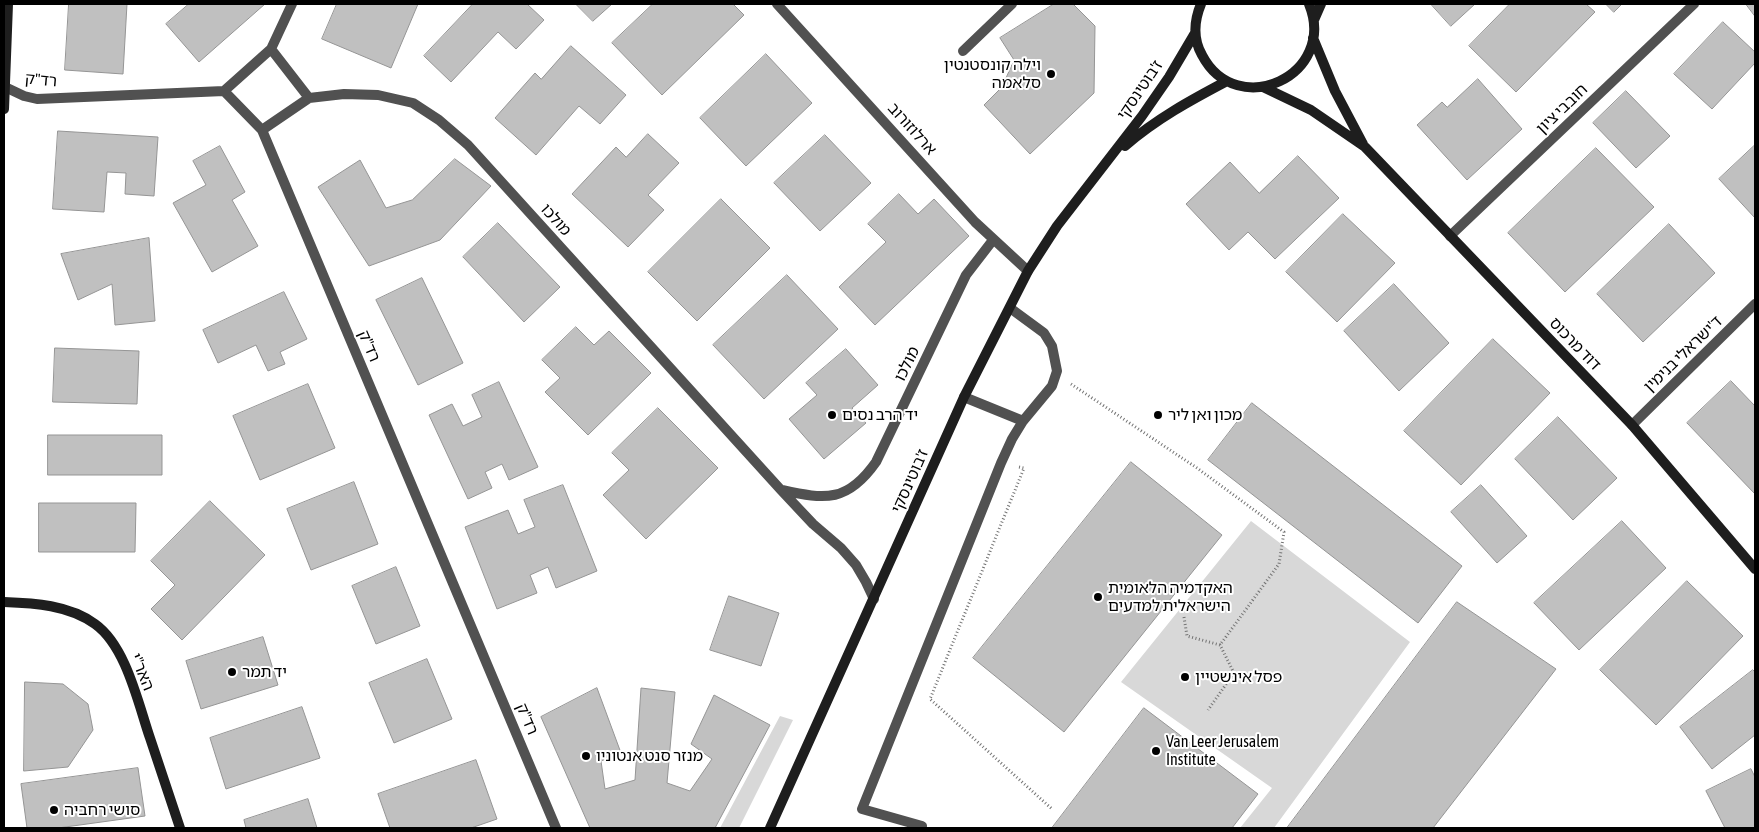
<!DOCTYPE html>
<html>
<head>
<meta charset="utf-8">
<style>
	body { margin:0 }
	#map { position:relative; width:1759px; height:832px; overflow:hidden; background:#fff; font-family:"Asap Condensed",sans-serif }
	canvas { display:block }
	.frame { position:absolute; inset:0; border:5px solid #000; pointer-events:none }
</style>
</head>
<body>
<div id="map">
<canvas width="1759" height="832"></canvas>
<div class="frame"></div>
</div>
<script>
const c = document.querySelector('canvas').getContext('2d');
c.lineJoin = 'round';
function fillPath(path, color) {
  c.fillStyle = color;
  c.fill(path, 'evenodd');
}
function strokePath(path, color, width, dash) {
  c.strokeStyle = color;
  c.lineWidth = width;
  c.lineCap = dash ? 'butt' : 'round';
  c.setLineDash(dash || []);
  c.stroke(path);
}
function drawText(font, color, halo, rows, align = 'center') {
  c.font = font + ' "Asap Condensed","Noto Sans Hebrew",sans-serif';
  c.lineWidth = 4;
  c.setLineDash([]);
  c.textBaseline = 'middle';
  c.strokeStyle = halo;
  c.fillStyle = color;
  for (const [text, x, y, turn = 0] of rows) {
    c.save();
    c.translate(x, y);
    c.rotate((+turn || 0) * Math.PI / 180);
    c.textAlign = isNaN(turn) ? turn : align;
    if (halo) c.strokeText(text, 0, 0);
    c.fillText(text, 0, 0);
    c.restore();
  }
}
const green = new Path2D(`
	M1251,521L1410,642L1274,828H1240L1272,788L1121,682Z
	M780,716L793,720L739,828H720Z`);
const building = new Path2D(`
	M69,4H127L123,74L65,70Z
	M189,4H265L199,62L166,24Z
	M337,4H418L391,68L322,39Z
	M473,4H527L544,20L516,49L498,32L451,82L424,56Z
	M576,4H612L593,21Z
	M653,4H733L744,15L662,95L612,43Z
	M1054,4H1073L1095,26L1094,93L1030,154L984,105L1002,87L1014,60L1000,38Z
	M1431,4H1475L1451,26Z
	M1510,4H1586L1595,12L1516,92L1469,46Z
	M1606,4H1622L1614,12Z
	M1746,4H1755V16Z
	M1723,22L1755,52V63L1712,109L1674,74Z
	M571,46L626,95L600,124L579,106L536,155L495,118L535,73L541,79Z
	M766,54L812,103L746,166L700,118Z
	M1478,79L1522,129L1467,180L1417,125L1442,102L1447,107Z
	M1626,91L1670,136L1636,168L1593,123Z
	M58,131L158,137L154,196L125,194L126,173L107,172L104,212L53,209Z
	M648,134L679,163L648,195L664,210L628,247L572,194L616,147L626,157Z
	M825,135L871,183L820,231L774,183Z
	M1755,145V218L1719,179Z
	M220,146L245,192L232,200L258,246L212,272L173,203L206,185L193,161Z
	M1596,148L1654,207L1565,292L1508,233Z
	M1298,156L1339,198L1275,259L1248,232L1229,250L1186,204L1230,162L1259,193Z
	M455,159L491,186L440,240L369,266L318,187L360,160L386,208L412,200Z
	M899,194L918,214L934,199L969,236L875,325L839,287L886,242L868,224Z
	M721,199L770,248L697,321L648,272Z
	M1343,214L1395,263L1337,322L1286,272Z
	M498,223L560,287L524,322L463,257Z
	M1669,224L1715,273L1643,342L1597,294Z
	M149,238L155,321L115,325L112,284L78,300L61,254Z
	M787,275L838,329L764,399L713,345Z
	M422,278L463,363L418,385L376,300Z
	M1394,284L1449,343L1399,391L1344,331Z
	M284,292L307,339L280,352L285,364L268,371L256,345L218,363L203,330Z
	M576,327L594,345L609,331L651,373L588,435L545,392L560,378L542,360Z
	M1493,339L1550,393L1461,485L1404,431Z
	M55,348L139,351L137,404L53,402Z
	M846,349L878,385L852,408L866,423L824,459L789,419L817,395L806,383Z
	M1731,381L1755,406V494L1687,423Z
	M499,382L538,467L509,480L502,464L485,472L492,488L468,499L429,415L452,404L463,426L482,417L472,395Z
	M308,384L335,448L260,480L233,416Z
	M1252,403L1462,566L1418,623L1208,460Z
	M658,408L718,468L646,539L603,495L629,470L612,453Z
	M1558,417L1617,478L1573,520L1515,459Z
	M48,435H162V475H48Z
	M1131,462L1222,535L1064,732L973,658Z
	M354,482L378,544L311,570L287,509Z
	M563,485L597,571L556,588L548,567L530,575L537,593L497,609L465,527L508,510L518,534L535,527L524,500Z
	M1481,485L1527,536L1497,563L1451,512Z
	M210,501L265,555L182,640L151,609L175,585L151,561Z
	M39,503H136L135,552H39Z
	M1622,521L1666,568L1579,650L1534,603Z
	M396,567L420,626L376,644L352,586Z
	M1687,581L1743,636L1656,725L1600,670Z
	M729,596L779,613L761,666L710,650Z
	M1457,602L1556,669L1433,828H1287Z
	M263,637L278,685L201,709L186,661Z
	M427,659L452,719L394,743L369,683Z
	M1753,670L1755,672V735L1712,769L1680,727Z
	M25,682L63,684L88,704L93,730L68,767L24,771Z
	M597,688L621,753L601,761L605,789L635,780L641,688L675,692L667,783L690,791L712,759L691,744L714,695L770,725L715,828H590L541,717Z
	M302,707L320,758L226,789L210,738Z
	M1144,708L1258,794L1232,828H1052Z
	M476,760L497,819L471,828H390L378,794Z
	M138,768L145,816L58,828H27L21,784Z
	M1751,769L1755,777V828H1725L1706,791Z
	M308,799L317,828H246L244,820Z`);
const path = new Path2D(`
	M1071,384L1197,468L1284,532L1279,564L1220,645
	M1019,467L1024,468L930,699L1052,809
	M1184,617L1187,636L1220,645L1234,673L1208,710`);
const lane = new Path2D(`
	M963,51L1012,4
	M964,397L1023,421
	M922,826L862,809L1001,463L1012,439L1023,421L1052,386L1057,371L1052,346L1044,333L1010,308`);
const street = new Path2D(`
	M777,4L975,222L1028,271
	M271,49L309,98L344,94L378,95L413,103L439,120L468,145L781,490L813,524L841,548L856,565L866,582L874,599
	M5,87L24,96L37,99L224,91L262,130L556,828
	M224,91L271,49L292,4
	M262,130L309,98
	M1450,236L1694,4
	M1632,425L1755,304
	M782,490C826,500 848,502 876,462L966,275L993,240`);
const secondary = new Path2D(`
	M1201,4C1194,21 1193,39 1202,55C1237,122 1338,75 1309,4
	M1314,20L1321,4
	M1313,38L1335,91L1363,144
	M1263,87L1311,110L1365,147L1632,425L1755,569
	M4,109L8,4
	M1125,146C1156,119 1191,100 1227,81
	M4,602C34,603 69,605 95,624C126,646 138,703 150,738C160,768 170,798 180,828
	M770,828L964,397L1028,271L1057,226L1142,116L1169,77L1195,33`);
const markers = [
	[1051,74,5,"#000"],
	[832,415,5,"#000"],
	[1158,415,5,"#000"],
	[1098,597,5,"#000"],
	[232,672,5,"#000"],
	[1185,677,5,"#000"],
	[1156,751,5,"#000"],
	[586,756,5,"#000"],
	[54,810,5,"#000"]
];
const poiNames = [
	["וילה קונסטנטין",1041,65,"right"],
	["סלאמה",1041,83,"right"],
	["יד הרב נסים",842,415],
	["מכון ואן ליר",1168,415],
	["האקדמיה הלאומית",1108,588],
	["הישראלית למדעים",1108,606],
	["יד תמר",242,672],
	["פסל אינשטיין",1195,677],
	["Van Leer Jerusalem",1166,742],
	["Institute",1166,760],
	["מנזר סנט אנטוניו",596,756],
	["סושי רחביה",64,810]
];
const streetNames = [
	["רד\"ק",41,80,5],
	["ז'בוטינסקי",1140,90,-56],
	["חובבי ציון",1562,109,-44],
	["ארלוזורוב",912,129,48],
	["מולכו",556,220,48],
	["דוד מרכוס",1575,344,46],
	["רד\"ק",369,346,67],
	["ד'ישראלי בנימין",1683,354,-44],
	["מולכו",907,364,-64],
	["ז'בוטינסקי",910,481,-66],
	["האר\"י",142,672,68],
	["רד\"ק",527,719,67]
];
fillPath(green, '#d8d8d8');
fillPath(building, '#c0c0c0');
strokePath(building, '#959595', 1);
strokePath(path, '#737373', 3, [1, 2.5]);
strokePath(lane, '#515151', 10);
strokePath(street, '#515151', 10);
strokePath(secondary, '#1e1e1e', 10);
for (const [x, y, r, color] of markers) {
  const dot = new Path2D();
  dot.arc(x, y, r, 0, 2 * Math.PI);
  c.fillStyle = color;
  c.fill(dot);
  strokePath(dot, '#fff', 2);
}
drawText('16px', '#000', '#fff', poiNames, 'left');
drawText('16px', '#000', '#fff', streetNames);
</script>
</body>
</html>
